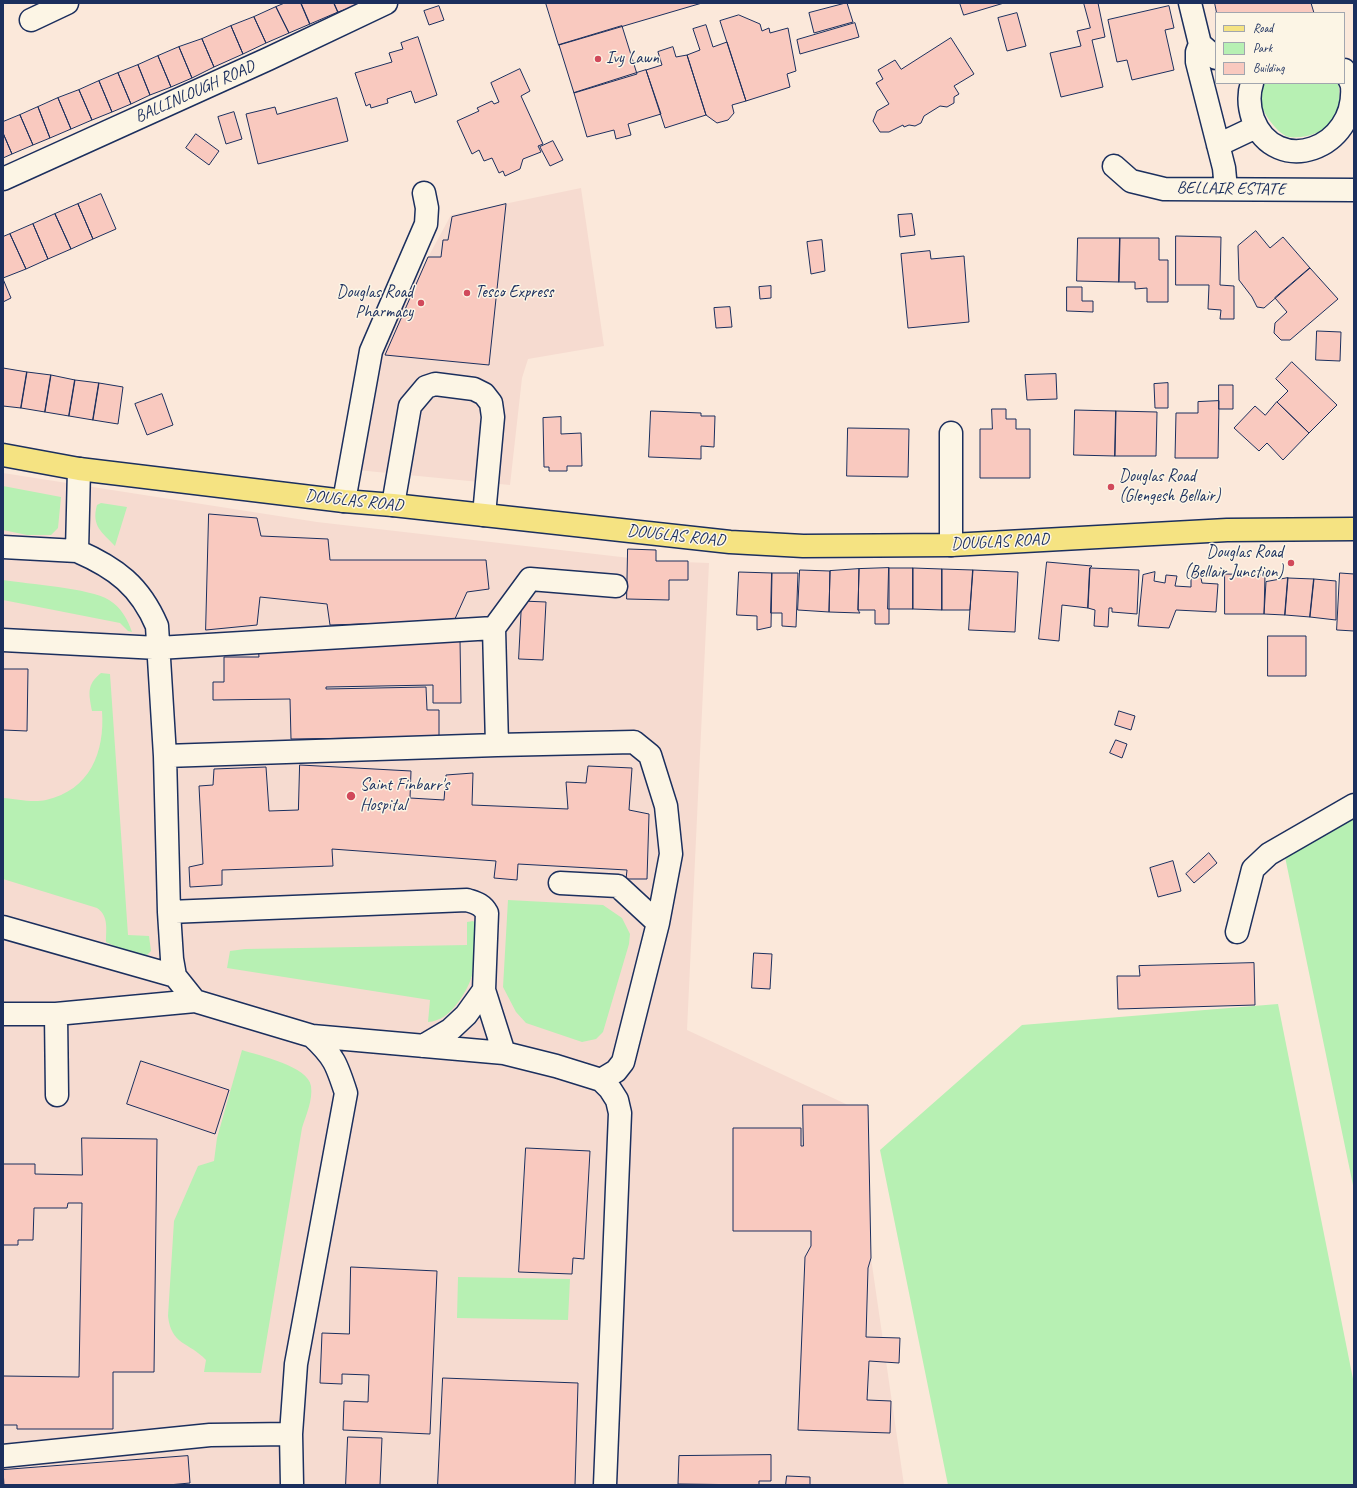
<!DOCTYPE html>
<html>
<head>
<meta charset="utf-8">
<style>
	body { margin:0 }
	#map { position:relative; width:1357px; height:1488px; overflow:hidden; background:#fbe8da; font-family:Caveat,sans-serif }
	canvas { display:block }
	.frame { position:absolute; inset:0; border:4px solid #1b2f5e; pointer-events:none }
	.legend { position:absolute; left:1215px; top:12px; width:130px; height:72px; box-sizing:border-box; background:#fcf5e5; border:1px solid #a2a6af; margin:0; padding:5px 7px; list-style:none; font-size:12px; color:#1b2f5e }
	.legend li { display:flex; align-items:center; gap:8px; height:20px }
	.legend b { width:20px; border:1px solid #a2a6af }
</style>
</head>
<body>
<div id="map">
<canvas width="1357" height="1488"></canvas>
<div class="frame"></div>
<ul class="legend">
<li><b style="height:5px;background:#f5e382"></b>Road</li>
<li><b style="height:11px;background:#b7f0b3"></b>Park</li>
<li><b style="height:11px;background:#f9c9bf"></b>Building</li>
</ul>
</div>
<script>
const c = document.querySelector('canvas').getContext('2d');
c.lineJoin = 'round';
function fillPath(path, color) {
  c.fillStyle = color;
  c.fill(path, 'evenodd');
}
function strokePath(path, color, width, dash) {
  c.strokeStyle = color;
  c.lineWidth = width;
  c.lineCap = dash ? 'butt' : 'round';
  c.setLineDash(dash || []);
  c.stroke(path);
}
function drawText(font, color, halo, rows, align = 'center') {
  c.font = font + ' Caveat,sans-serif';
  c.lineWidth = 3;
  c.setLineDash([]);
  c.textBaseline = 'middle';
  c.strokeStyle = halo;
  c.fillStyle = color;
  for (const [text, x, y, turn = 0] of rows) {
    c.save();
    c.translate(x, y);
    c.rotate((+turn || 0) * Math.PI / 180);
    c.textAlign = isNaN(turn) ? turn : align;
    if (halo) c.strokeText(text, 0, 0);
    c.fillText(text, 0, 0);
    c.restore();
  }
}
const built = new Path2D(`
	M581,188L604,346L528,359L522,378L510,485L357,470L382,342L451,215Z
	M3,473L317,522L656,561L709,563L687,1030L848,1105H868L871,1258L904,1485H3Z`);
const green = new Path2D(`
	M1265,83H1338C1344,108 1333,131 1307,136C1302,137 1294,138 1289,137C1276,134 1255,104 1260,91C1260,88 1263,85 1265,83Z
	M3,486L61,497L58,528L51,535H27L3,530Z
	M101,503L127,507L115,546C102,532 91,526 97,505Z
	M3,580C28,584 90,588 109,600C121,607 128,620 132,632L128,631L120,623L3,600Z
	M101,673L110,674L128,935L149,936L151,951L147,955L141,959L106,942C106,930 109,916 97,908L3,879V798C16,799 33,803 46,800C90,790 105,752 102,711H92C89,694 86,685 101,673Z
	M1354,814V1190L1284,852Z
	M508,900L603,905L622,918L630,934L629,944L603,1032L596,1039L582,1042L526,1023L516,1012L503,987Z
	M473,921L477,924C475,957 478,978 456,1005C448,1015 440,1021 428,1022L430,1000L227,968L230,951L245,949L467,945V922Z
	M1278,1004L1354,1384V1485H948L880,1150L1022,1025Z
	M242,1050C260,1056 308,1066 311,1086C313,1100 306,1115 302,1128L261,1373L204,1372L206,1360C189,1342 171,1345 168,1316L174,1221L198,1166L214,1161L217,1138Z
	M458,1277L570,1279L568,1320L457,1318Z`);
const building = new Path2D(`
	M285,3H301L310,24L289,33L276,7Z
	M301,3H334L338,12L310,24Z
	M334,3H360L361,4L338,12Z
	M546,3H702L559,45Z
	M847,3L853,22L814,33L809,13Z
	M960,3H1004L964,15Z
	M1084,3H1098L1105,37L1092,40L1103,87L1061,97L1050,53L1081,46L1077,31L1090,28Z
	M1215,3H1311L1314,13H1217Z
	M439,6L444,20L429,25L424,11Z
	M1169,6L1174,28L1165,30L1174,70L1132,80L1127,60L1117,62L1108,20Z
	M276,7L289,33L266,43L254,17Z
	M1017,13L1026,46L1007,51L998,18Z
	M739,15L760,24L762,31L769,28L770,33L788,28L796,71L787,74L790,87L746,101L720,21Z
	M254,17L266,43L243,54L231,26Z
	M855,23L859,37L800,54L797,40Z
	M706,25L713,47L727,42L746,101L732,105L734,113L728,120L717,123L706,115L687,55L700,50L693,29Z
	M231,26L243,54L214,67L202,39Z
	M622,26L637,74L574,93L559,45Z
	M418,37L437,95L415,103L411,91L387,99L388,103L371,108L370,104L366,106L355,73L392,62L389,53L403,49L401,43Z
	M951,38L974,74L954,86L959,94L954,97V103L947,107L940,106L924,116L921,123L915,126L909,125L904,127L903,125L889,132H880L873,121L877,111L889,104L876,83L883,79L878,70L895,60L901,69Z
	M202,39L214,67L192,78L179,47Z
	M179,47L192,78L171,87L158,56Z
	M673,47L676,57L687,55L706,115L665,128L646,70L662,65L658,52Z
	M158,56L171,87L150,95L138,65Z
	M138,65L150,95L131,104L118,73Z
	M520,69L530,91L521,96L543,144L538,146L541,152L523,159L520,169L505,176L503,171L499,173L492,158L484,161L479,150L472,154L457,121L479,111L477,108L492,101L494,104L499,102L491,83Z
	M646,70L661,114L628,124L631,135L616,139L614,130L587,137L574,93Z
	M118,73L131,104L112,112L99,81Z
	M99,81L112,112L92,120L79,90Z
	M79,90L92,120L71,129L58,98Z
	M58,98L71,129L50,138L38,107Z
	M337,98L348,141L258,164L246,114L275,107L277,114Z
	M38,107L50,138L33,145L20,115Z
	M234,112L242,139L226,144L218,117Z
	M20,115L33,145L12,154L3,133V122Z
	M3,133L12,154L3,158Z
	M196,134L219,151L209,165L186,148Z
	M553,141L563,160L550,166L540,147Z
	M101,194L116,229L93,239L78,204Z
	M78,204L93,239L71,249L55,214Z
	M506,204L489,365L385,355L428,257H441L443,240H448L452,217Z
	M55,214L71,249L48,259L33,224Z
	M912,214L915,235L900,237L898,215Z
	M33,224L48,259L26,269L10,234Z
	M1256,231L1270,248L1283,237L1310,268L1264,308L1257,307L1252,297L1239,280L1238,246Z
	M10,234L26,269L3,278V237Z
	M1176,236L1221,237L1220,285L1234,286V319H1220L1221,310L1208,309L1209,285H1176Z
	M1078,238H1120L1119,282L1077,281Z
	M1120,238H1159V260H1168V302H1147V288L1135,289V282H1119Z
	M822,240L825,271L811,274L807,242Z
	M930,251L931,259L964,256L969,322L908,328L901,254Z
	M1310,268L1338,299L1290,340H1281L1274,333L1275,323L1287,312L1275,298Z
	M3,279L11,298L3,302Z
	M771,286V298L760,299L759,287Z
	M1067,287H1082V301H1093V312L1067,311Z
	M730,307L732,327L716,328L714,308Z
	M1317,331L1341,332L1340,361L1316,360Z
	M1292,362L1337,405L1309,433L1277,402L1288,391L1276,379Z
	M3,368L27,372L21,408L3,406Z
	M27,372L51,375L45,412L21,408Z
	M1056,374L1057,399L1027,400L1025,375Z
	M51,375L75,380L69,416L45,412Z
	M75,380L99,383L93,420L69,416Z
	M99,383L123,387L118,424L93,420Z
	M1168,383V408H1155L1154,384Z
	M1219,385H1233V409H1219Z
	M162,394L173,425L147,435L135,404Z
	M1219,401L1218,458H1175L1176,413H1198V402Z
	M1277,402L1309,433L1283,460L1267,443L1259,451L1234,428L1255,406L1265,415Z
	M992,409H1006V419H1016V429H1030V478H980V429H992Z
	M1075,410L1116,411L1115,456L1074,455Z
	M651,411L701,413V416H715L714,447L701,446V459L649,457Z
	M1116,411L1157,412L1156,456H1115Z
	M561,417V434L581,433L582,466H567V471H549V467H544L543,418Z
	M848,428L909,429L908,477L847,476Z
	M209,514L257,518L261,536L328,539L330,560H486L489,589L467,592L454,621L330,625L327,604L260,597L257,625L206,630Z
	M628,549L656,550V561H688V580H669V600L627,599Z
	M1047,562L1092,566L1090,568L1088,608L1062,605L1059,641L1039,639Z
	M889,568V624H875V610H858L859,569Z
	M889,568H913V609H888Z
	M913,568L942,569V610L913,609Z
	M1090,568L1139,570L1137,614L1112,612V608H1109L1108,627L1094,626L1095,610L1088,608Z
	M859,569L858,610L860,613L829,612L830,571Z
	M942,569L973,570L970,610H942Z
	M800,570L830,571L829,612L798,610Z
	M973,570L1018,572L1015,632L969,630Z
	M739,572L772,573L771,627L757,630V616L737,615Z
	M1155,572L1154,581L1165,583L1166,575L1177,576L1175,586L1191,587V575L1200,573L1202,583L1218,584L1216,612L1176,610L1169,628L1138,626L1143,575Z
	M772,573H798L796,627L782,626V613H771Z
	M1340,573L1354,574V631L1337,630Z
	M1225,574L1265,575L1264,614H1225Z
	M1288,578L1314,579L1310,617L1285,615Z
	M1288,578L1285,615L1264,614L1266,582Z
	M1314,579L1336,581V620L1310,617Z
	M522,601L546,602L543,660L519,659Z
	M1268,636H1306V676H1268Z
	M460,639L461,703H433V685L326,687V689L426,687L427,710H439V737L291,739L290,699L213,700V682H224V657H259L258,647Z
	M3,669H28L27,731L3,730Z
	M1119,711L1135,716L1131,730L1115,725Z
	M1116,740L1127,744L1122,758L1110,753Z
	M300,765L411,771L410,798L444,800L446,775L473,773L472,805L568,809L566,782L586,783L588,766L632,768L629,810L649,814L647,879H626L627,870L518,864L517,880L494,878L496,861L332,849L333,866L222,870V885L190,887L189,867L203,864L199,786L213,785L214,769L266,767L269,811L298,810Z
	M1209,853L1217,863L1194,883L1186,874Z
	M1173,861L1181,891L1158,897L1150,868Z
	M754,953L772,954L770,989L752,988Z
	M1254,963L1255,1005L1118,1009L1117,976H1140L1139,966Z
	M141,1061L229,1090L215,1134L127,1104Z
	M803,1105H868L871,1258L868,1268L866,1337L900,1338L899,1363L869,1361L867,1400L891,1401L890,1433L798,1430L805,1257L811,1246V1231H733V1128H801V1146H803Z
	M82,1138L157,1139L154,1372H113V1429H17V1425H3V1376L79,1377L82,1203H68L67,1208H34L33,1240H18V1245H3V1164H35V1174L82,1175Z
	M526,1148L590,1151L584,1259L573,1258L572,1274L519,1272Z
	M351,1267L437,1271L430,1434L343,1430L344,1401L368,1402L369,1375L342,1374V1384L320,1383L322,1333L349,1334Z
	M443,1378L578,1383L575,1485H438Z
	M348,1437L382,1438L380,1485H346Z
	M771,1455V1481H759V1485L678,1484L679,1456Z
	M188,1456L190,1483L168,1485H4L3,1470Z
	M787,1476L810,1477V1485H786Z`);
const minor = new Path2D(`
	M1190,3L1200,44L1197,52V62L1224,168L1226,189
	M31,20L67,3
	M1200,44L1216,58
	M1252,83C1248,95 1249,107 1253,119C1276,178 1357,149 1352,86C1351,81 1347,75 1344,70
	M1218,145L1256,127
	M1114,166L1131,181L1164,189L1354,190
	M3,179L268,59L386,3
	M344,501L371,351L426,224L427,208L424,193
	M393,505L410,406L426,387L435,384L474,389L484,394L491,403L493,417L484,515
	M951,545V433
	M3,547L77,551L79,469
	M77,551C116,568 140,586 157,626L165,756L169,912L172,959L175,976L195,1001L312,1036C334,1056 337,1065 346,1093L296,1364L291,1434L292,1485
	M3,640L158,648L494,628
	M497,745L494,628L530,579L616,586
	M165,756L497,745L634,742L650,755L666,806L671,854L658,923
	M560,883L618,886L658,923L623,1062L616,1071L601,1080
	M169,912L467,900C476,903 482,904 487,913L484,990L504,1053
	M3,927L175,976
	M1237,932L1253,869L1269,854L1354,805
	M3,1014H56L195,1001
	M56,1014L57,1095
	M312,1036L504,1053L556,1066L601,1080L610,1089L617,1100L620,1113L605,1485
	M423,1046L450,1030L466,1015L484,990
	M3,1456L210,1435L291,1434`);
const major = new Path2D(`
	M3,455L79,469L344,501L393,505L730,542L803,546L951,545L1227,530L1354,529`);
const markers = [
	[598,59,4,"#d1495b"],
	[467,293,4,"#d1495b"],
	[421,303,4,"#d1495b"],
	[1111,487,4,"#d1495b"],
	[1291,563,4,"#d1495b"],
	[351,796,5,"#d1495b"]
];
const poiNames = [
	["Ivy Lawn",606,59],
	["Douglas Road",413,293,"right"],
	["Pharmacy",413,313,"right"],
	["Tesco Express",475,293],
	["Douglas Road",1119,477],
	["(Glengesh Bellair)",1119,497],
	["Douglas Road",1283,553,"right"],
	["(Bellair Junction)",1283,573,"right"],
	["Saint Finbarr's",360,786],
	["Hospital",360,806]
];
const streetNames = [
	["BALLINLOUGH ROAD",195,92,-24],
	["BELLAIR ESTATE",1231,189,1],
	["DOUGLAS ROAD",354,501,6],
	["DOUGLAS ROAD",676,536,6],
	["DOUGLAS ROAD",1000,542,-3]
];
fillPath(built, '#f6dbd0');
fillPath(green, '#b7f0b3');
fillPath(building, '#f9c9bf');
strokePath(building, '#1b2f5e', 1);
strokePath(minor, '#1b2f5e', 25);
strokePath(major, '#1b2f5e', 25);
strokePath(minor, '#fcf5e5', 22);
strokePath(major, '#f5e382', 22);
for (const [x, y, r, color] of markers) {
  const dot = new Path2D();
  dot.arc(x, y, r, 0, 2 * Math.PI);
  c.fillStyle = color;
  c.fill(dot);
  strokePath(dot, '#fcf5e5', 1.5);
}
drawText('17px', '#1b2f5e', '#fcf5e5', poiNames, 'left');
drawText('17px', '#1b2f5e', '#fcf5e5', streetNames);
</script>
</body>
</html>
